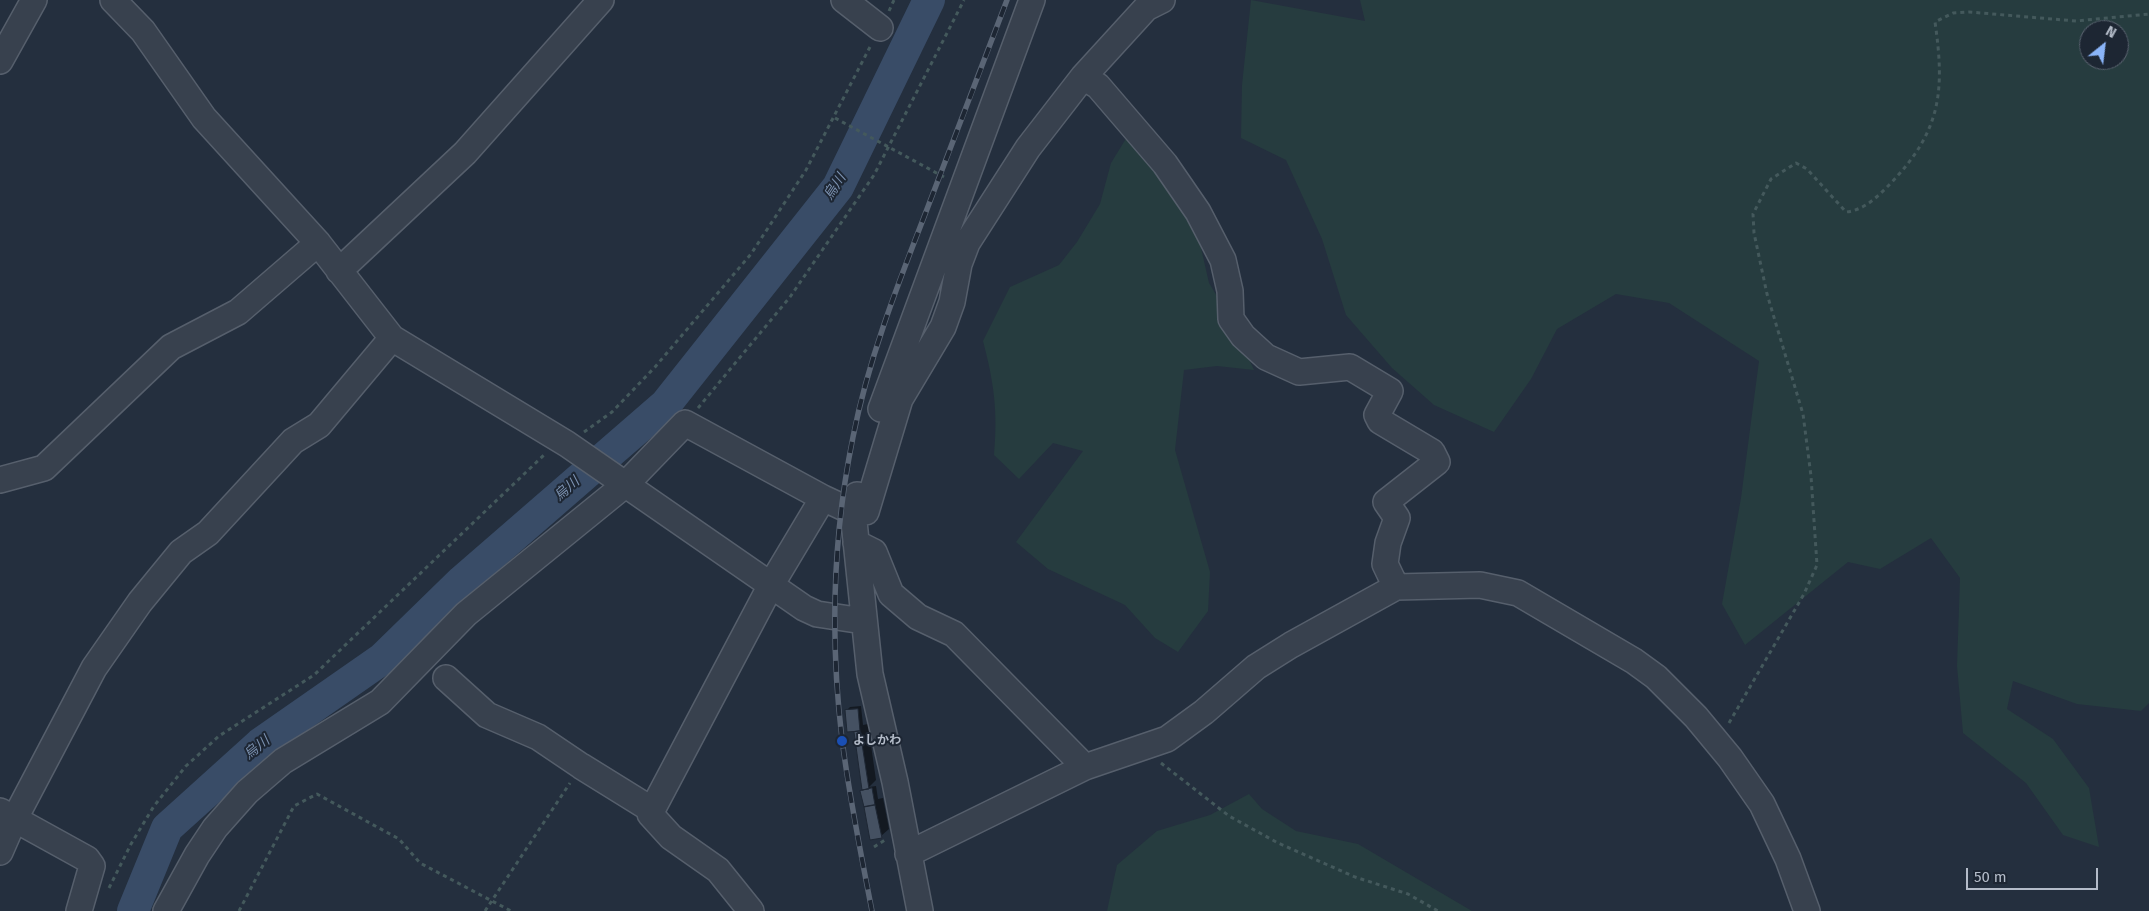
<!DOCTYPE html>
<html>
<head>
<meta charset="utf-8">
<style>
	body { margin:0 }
	#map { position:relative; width:2149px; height:911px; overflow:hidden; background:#242f3e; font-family:"Fira Sans",sans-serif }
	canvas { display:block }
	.north { position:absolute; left:2079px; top:20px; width:50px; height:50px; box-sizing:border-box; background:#1d2633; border:1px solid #59626f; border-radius:50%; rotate:29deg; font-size:14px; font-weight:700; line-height:20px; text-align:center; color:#b4bcc9 }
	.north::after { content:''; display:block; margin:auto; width:18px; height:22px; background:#8ab4f8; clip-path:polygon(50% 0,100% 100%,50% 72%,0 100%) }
	.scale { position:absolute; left:1966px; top:868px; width:132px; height:22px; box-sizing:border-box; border:2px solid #b4bcc9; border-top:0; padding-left:6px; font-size:15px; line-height:18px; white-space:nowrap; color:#b4bcc9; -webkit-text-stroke:4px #1d2633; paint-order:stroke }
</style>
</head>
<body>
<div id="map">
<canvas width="2149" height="911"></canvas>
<div class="north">N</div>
<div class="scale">50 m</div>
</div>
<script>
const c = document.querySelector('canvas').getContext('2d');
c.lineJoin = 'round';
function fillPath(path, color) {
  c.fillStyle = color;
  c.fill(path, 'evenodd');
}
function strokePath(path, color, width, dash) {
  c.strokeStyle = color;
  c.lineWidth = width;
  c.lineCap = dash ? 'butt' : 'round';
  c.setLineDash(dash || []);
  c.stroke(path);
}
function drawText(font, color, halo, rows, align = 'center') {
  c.font = font + ' "Fira Sans","Noto Sans JP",sans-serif';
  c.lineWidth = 4;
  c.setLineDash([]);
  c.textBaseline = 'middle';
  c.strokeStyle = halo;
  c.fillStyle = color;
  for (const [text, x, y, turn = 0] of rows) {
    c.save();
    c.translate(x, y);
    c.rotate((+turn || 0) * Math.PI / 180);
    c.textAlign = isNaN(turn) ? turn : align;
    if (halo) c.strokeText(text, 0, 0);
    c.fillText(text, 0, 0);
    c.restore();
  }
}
const green = new Path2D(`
	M1251,0L1365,21L1360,0H2149V703L2141,711L2077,704L2013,681L2007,709L2053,739L2089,788L2099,847L2063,835L2026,783L1963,733L1957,666L1960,578L1931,538L1880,569L1848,562L1745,645L1722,604L1741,498L1759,361L1669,303L1616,294L1557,329L1531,379L1494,432L1434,405L1392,368L1346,315L1322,239L1286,160L1241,138L1242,85ZM2089,30H2119V60H2089Z
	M1127,137L1163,176L1196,226L1209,283L1231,319L1254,370L1217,366L1184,370L1175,450L1210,572L1208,611L1178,652L1155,638L1125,605L1048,569L1016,542L1083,451L1053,443L1019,479L994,455C998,411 994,383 983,341L1010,287L1059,265L1077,242L1100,204L1111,163Z
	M1249,794L1262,809L1296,831L1358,844L1472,911H1107L1117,865L1157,831L1210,815Z`);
const shadow = new Path2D(`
	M861,706L863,725L868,724L876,780L869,787L876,786L878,799L883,798L889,829L881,836L862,791L864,789L856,732L858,730L846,711L850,707Z`);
const river = new Path2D(`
	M133,911L167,828L260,744L382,659L462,581L666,404L838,187L929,0`);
const building = new Path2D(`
	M858,709L860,731L847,732L845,710Z
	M860,731L869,789L862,790L854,732Z
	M872,788L875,805L864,807L860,791Z
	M875,805L882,838L870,840L864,807Z`);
const path = new Path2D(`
	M889,11L894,0
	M835,118L944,177
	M698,408L790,297L874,175L964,0
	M584,432L612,412L655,367L751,254L806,170L871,45
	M1729,723L1804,594L1817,565L1811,476L1803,414L1767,294L1754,233L1753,214L1771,179L1796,163L1807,169L1846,212C1865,210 1878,196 1890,184C1941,131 1945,92 1935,22L1953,13L1969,12L2076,21L2149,14
	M1161,763L1229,816L1278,843L1355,877L1408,894L1438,911
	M874,847L885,840
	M109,888L131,844L154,806L186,766L219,736L314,675L544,455
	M239,911L294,806L317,794L399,839L420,863L511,911
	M485,911L570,783`);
const minor = new Path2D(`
	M113,0L143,31L204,118L318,243L392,338L567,444L804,608L817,614L863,621
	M844,0L880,28
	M0,61L34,0
	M1083,77L1098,86L1165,164L1198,212L1223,260L1230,291L1231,319L1243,336L1266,357L1299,372L1350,367L1390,391L1377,415L1380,421L1432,452L1437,462L1386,502L1397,518L1388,543L1385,564L1396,587
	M339,271L465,153L601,0
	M881,409L1032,0
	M0,480L44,468L171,347L238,312L318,243
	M857,495L853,512L870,674L895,782L920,911
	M856,543L874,552L891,594L918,617L954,634L1085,767
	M446,678L487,715L538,737L581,766L652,810
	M0,811L87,859L92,866L79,911
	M0,852L14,820L94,668L140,602L181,552L208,533L293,441L319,425L392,338
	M908,854L1085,767L1167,739L1204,712L1256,667L1291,645L1396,587L1480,585L1518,593L1634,661L1656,677L1696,717L1730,758L1762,804L1788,859L1807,911
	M166,911L197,855L215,828L247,792L283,761L380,702L466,614L626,484L685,423L823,498L853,512H866L900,399L943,327L952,302L959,264L967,243L1028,148L1083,77L1146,8L1162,0
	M751,911L718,870L671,837L650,814L771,585L823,498`);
const rail = new Path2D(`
	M872,911C861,854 849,796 842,739C830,639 833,535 853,437C868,361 896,289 924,217C952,144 980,72 1007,0`);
const markers = [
	[842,741,6,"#1a4fb4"]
];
const poiNames = [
	["よしかわ",853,741]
];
const waterNames = [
	["烏川",835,187,-57],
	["烏川",567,489,-41],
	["烏川",257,748,-39]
];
fillPath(green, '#263c3f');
fillPath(shadow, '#0007');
strokePath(river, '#394c67', 32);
fillPath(building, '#455162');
strokePath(building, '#1f2835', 1);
strokePath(minor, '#565f6c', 28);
strokePath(path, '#44595c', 3, [4, 4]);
strokePath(minor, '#38414e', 25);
strokePath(rail, '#5a6575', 5.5);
strokePath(rail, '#1d2633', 4, [11]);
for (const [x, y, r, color] of markers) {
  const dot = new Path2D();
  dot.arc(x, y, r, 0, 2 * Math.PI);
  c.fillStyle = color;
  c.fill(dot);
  strokePath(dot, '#1d2633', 2);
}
drawText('bold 12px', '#b4bcc9', '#1d2633', poiNames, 'left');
drawText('italic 14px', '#7c92b1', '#1d2633', waterNames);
</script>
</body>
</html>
